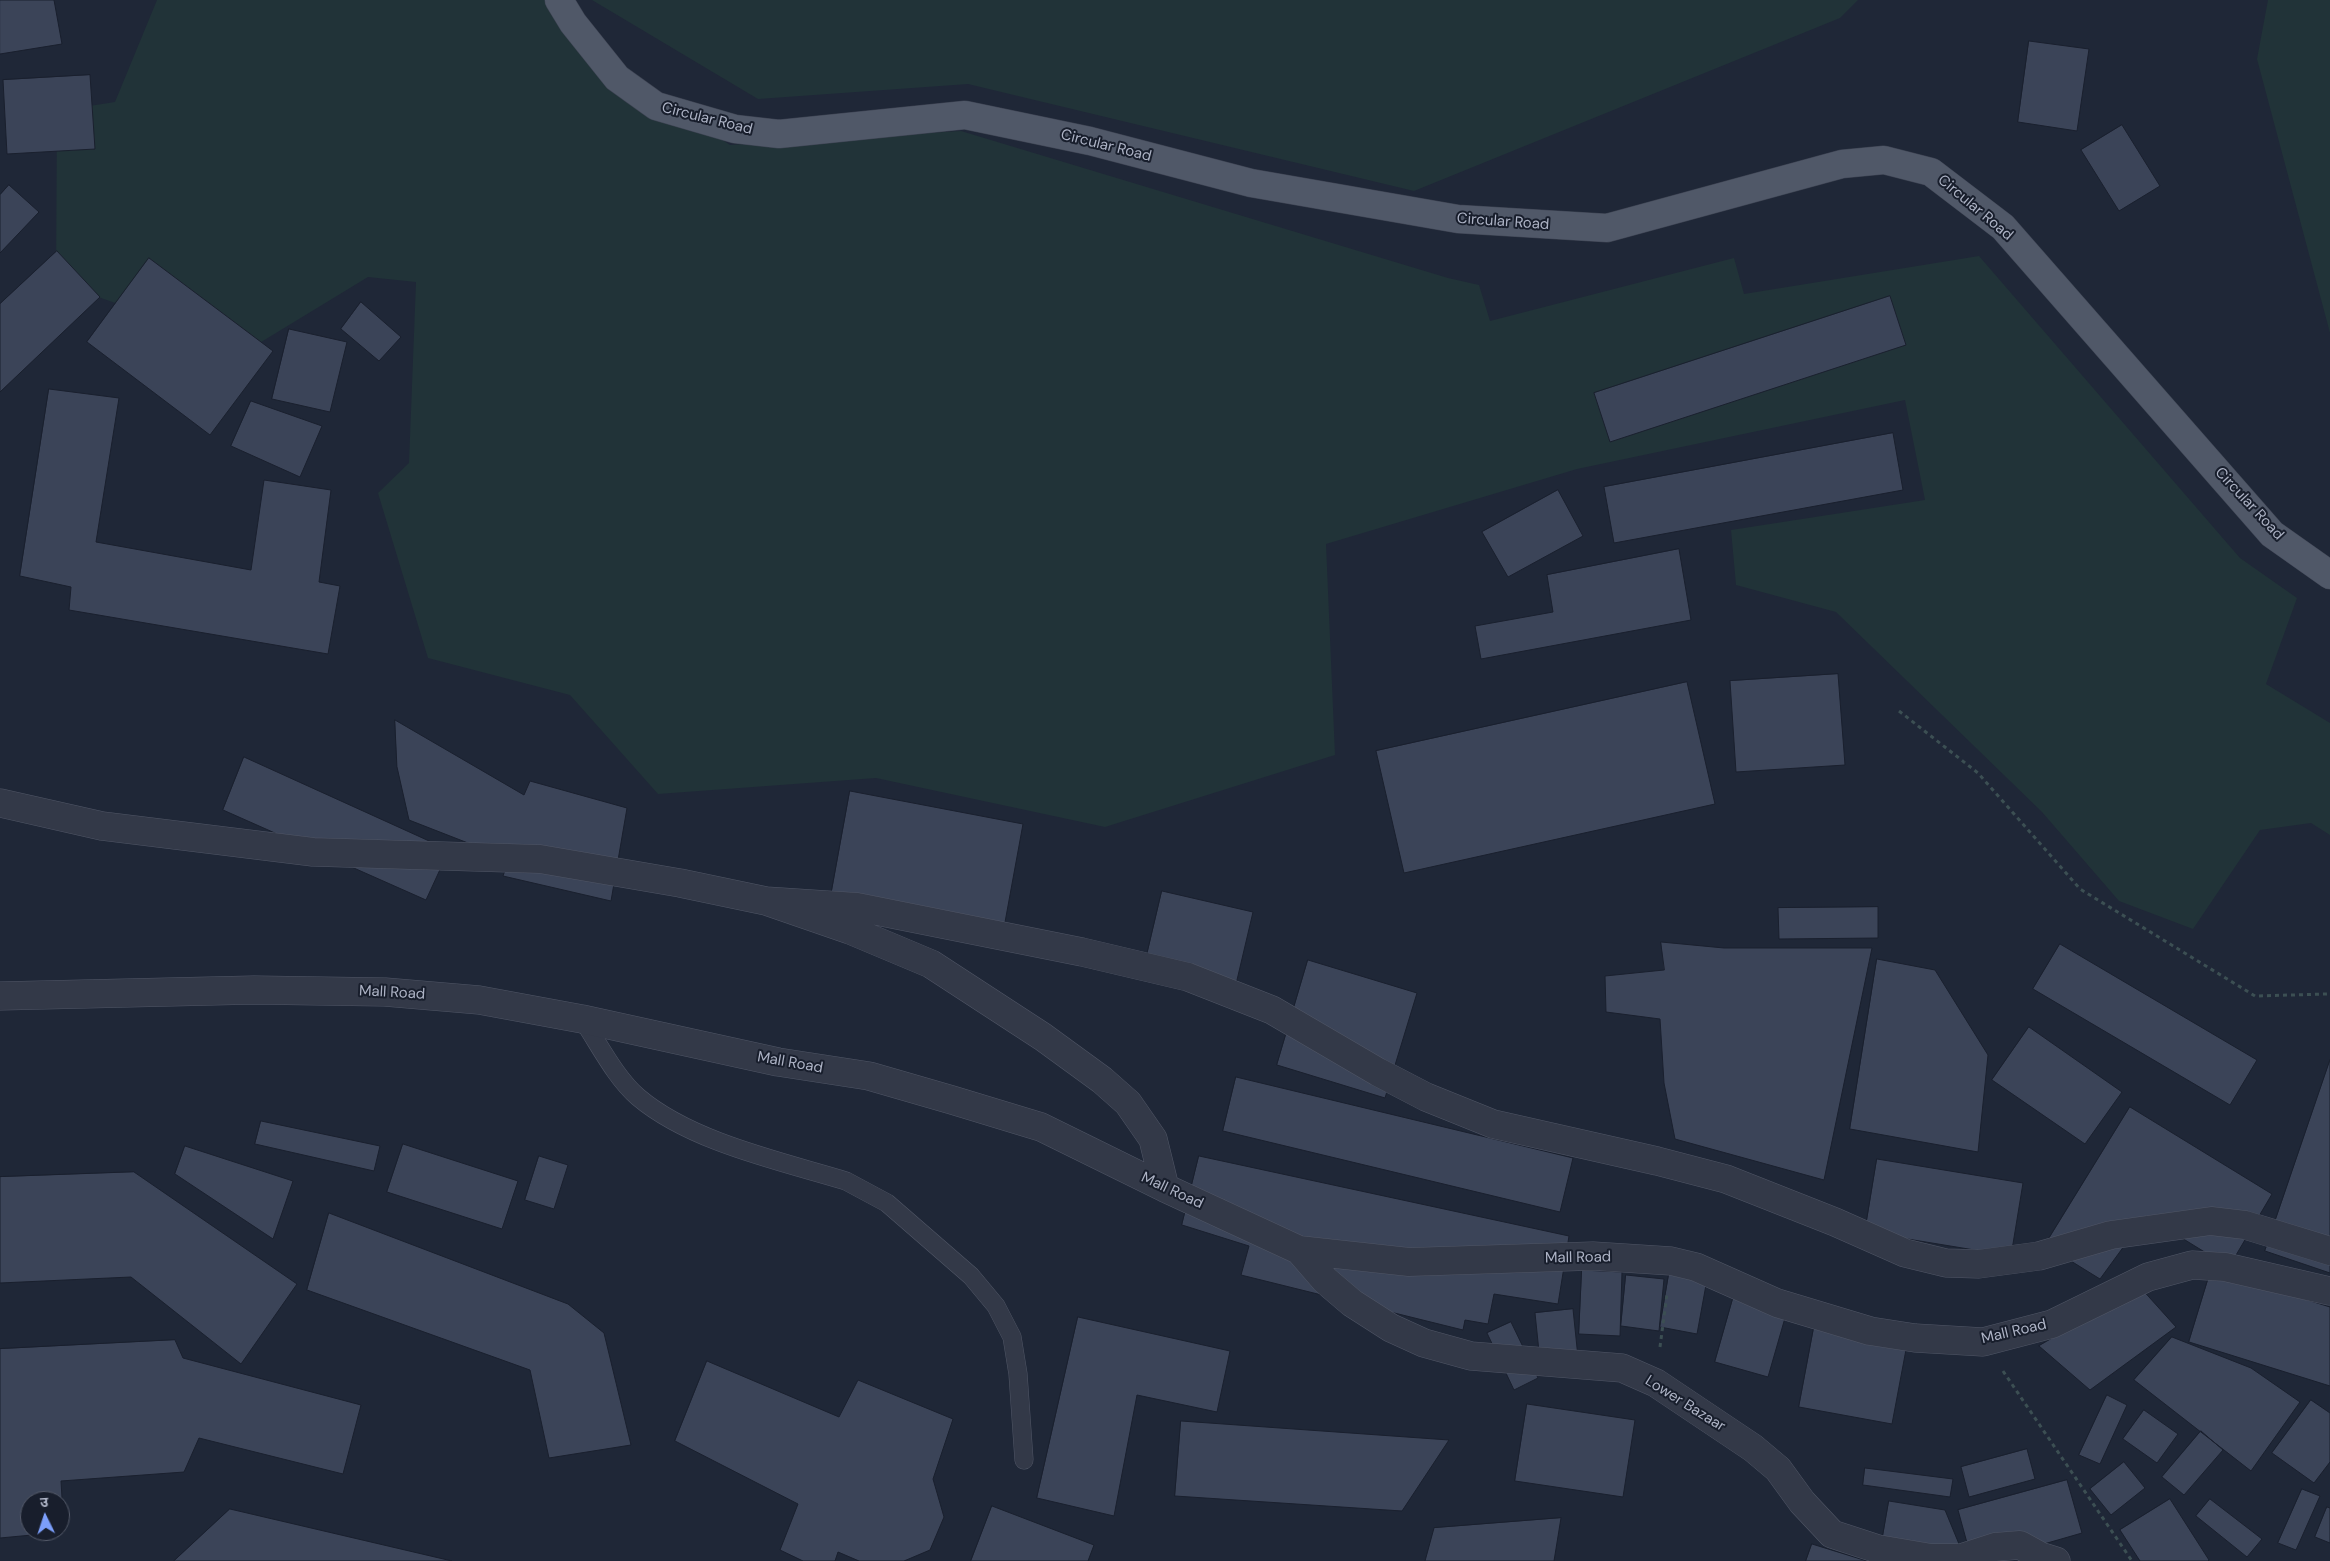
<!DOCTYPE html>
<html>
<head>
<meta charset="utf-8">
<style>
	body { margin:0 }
	#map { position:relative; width:2330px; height:1561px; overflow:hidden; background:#1f2737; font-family:"DM Sans","Noto Sans Devanagari",sans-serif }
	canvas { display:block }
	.north { position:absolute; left:20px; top:1491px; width:50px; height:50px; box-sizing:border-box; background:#181e2c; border:1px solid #545a69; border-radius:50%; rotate:356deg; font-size:14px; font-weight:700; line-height:20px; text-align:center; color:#adb3c5 }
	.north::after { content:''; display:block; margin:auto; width:18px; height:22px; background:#7c9ffb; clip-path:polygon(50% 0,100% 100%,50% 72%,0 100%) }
</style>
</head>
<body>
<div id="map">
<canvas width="2330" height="1561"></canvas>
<div class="north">उ</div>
</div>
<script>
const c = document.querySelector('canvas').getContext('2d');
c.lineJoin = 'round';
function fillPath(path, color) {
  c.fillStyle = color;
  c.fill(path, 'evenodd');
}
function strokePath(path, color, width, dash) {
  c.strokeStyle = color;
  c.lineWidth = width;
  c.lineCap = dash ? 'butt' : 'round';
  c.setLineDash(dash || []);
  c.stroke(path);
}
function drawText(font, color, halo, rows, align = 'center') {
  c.font = font + ' "DM Sans",sans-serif';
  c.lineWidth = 4;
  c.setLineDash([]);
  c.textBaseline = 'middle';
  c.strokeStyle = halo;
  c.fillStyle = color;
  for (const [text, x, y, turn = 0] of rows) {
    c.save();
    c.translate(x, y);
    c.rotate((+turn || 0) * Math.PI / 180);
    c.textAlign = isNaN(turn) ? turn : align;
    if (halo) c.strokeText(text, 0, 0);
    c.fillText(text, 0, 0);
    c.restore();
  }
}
const green = new Path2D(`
	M157,0H547L565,35L730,145L961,131L1448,278L1479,285L1490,321L1734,258L1744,294L1979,256L2240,558L2297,598L2266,684L2330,723V835L2311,823L2260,830L2193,929L2119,901L2042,812L1836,612L1736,585L1731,530L1925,500L1905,400L1577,469L1326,544L1335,755L1105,827L876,778L658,794L570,695L428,658L378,493L409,463L416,282L368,277L248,350L56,282L57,111L115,102Z
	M592,0H1858L1840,18L1414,191L968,84L758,99Z
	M2268,0H2330V333L2257,59Z`);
const building = new Path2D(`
	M0,0H54L62,44L0,54Z
	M2029,41L2089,49L2077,131L2018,122Z
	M90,75L95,149L7,154L3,80Z
	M2122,125L2160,186L2119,211L2081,150Z
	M9,185L39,212L0,253V195Z
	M57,251L100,297L0,392V304Z
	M149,258L273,351L210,435L87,342Z
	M1890,296L1906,345L1610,442L1594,393Z
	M361,302L401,337L379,361L341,329Z
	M289,329L347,342L330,412L272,399Z
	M49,389L119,398L96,542L251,570L264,480L331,490L319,582L340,586L328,654L69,610L71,587L20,576Z
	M251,401L322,426L300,477L231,446Z
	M1893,433L1903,490L1614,543L1604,487Z
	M1558,490L1583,536L1508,577L1482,532Z
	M1679,549L1691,620L1481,659L1475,626L1553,612L1547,575Z
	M1838,674L1845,765L1736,772L1730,681Z
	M1687,682L1715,804L1404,873L1376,751Z
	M395,720L524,795L530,781L627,808L611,901L503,876L509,859L409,820L397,767Z
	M244,757L449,850L426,900L223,810Z
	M850,791L1023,824L1001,944L828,912Z
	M1162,891L1253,912L1233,997L1142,976Z
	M1878,907V938L1779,939L1778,908Z
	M1661,942L1724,948H1872L1824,1180L1675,1139L1664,1083L1660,1019L1606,1012L1605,976L1664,970Z
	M2060,944L2257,1060L2230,1105L2033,989Z
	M1877,959L1935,970L1988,1055L1978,1152L1850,1129Z
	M1308,960L1417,993L1385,1098L1277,1065Z
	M2029,1027L2122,1092L2085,1144L1992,1080Z
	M2330,1060V1273L2265,1251Z
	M1236,1077L1573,1158L1560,1212L1223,1131Z
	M2130,1107L2272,1194L2229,1267L2146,1216L2100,1279L2045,1245Z
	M261,1121L380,1146L374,1171L255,1144Z
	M403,1144L518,1181L502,1229L387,1192Z
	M185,1146L293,1181L273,1239L175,1174Z
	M539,1156L568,1165L554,1209L525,1200Z
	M1199,1156L1569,1236L1558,1304L1494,1294L1488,1324L1465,1320L1463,1330L1241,1275L1249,1246L1182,1225Z
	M1877,1159L2023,1183L2011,1256L1865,1232Z
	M134,1172L297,1284L241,1364L131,1277L0,1283V1177Z
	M329,1213L568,1304L604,1333L631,1445L549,1458L530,1370L307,1290Z
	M1670,1268L1708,1274L1697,1334L1660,1327Z
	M1582,1270L1622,1272L1620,1336L1579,1334Z
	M2211,1270L2330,1307V1386L2189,1342Z
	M1626,1275L1664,1279L1659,1331L1621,1326Z
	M2140,1287L2176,1327L2090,1390L2039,1346Z
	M1736,1288L1789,1304L1768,1377L1715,1362Z
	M1573,1309L1579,1367L1541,1371L1535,1313Z
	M1078,1317L1230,1351L1217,1412L1137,1395L1114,1516L1037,1498Z
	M1511,1322L1538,1378L1514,1390L1487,1333Z
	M1815,1322L1908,1339L1892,1424L1799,1407Z
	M2172,1337L2251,1368L2300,1402L2251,1471L2134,1380Z
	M175,1340L183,1358L361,1405L343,1474L199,1438L184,1472L61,1481L64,1532L0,1538V1349ZM30,1501H60V1531H30Z
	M707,1361L839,1417L858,1380L953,1419L933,1479L944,1517L930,1550L904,1561H859L838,1552L835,1561H803L780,1550L798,1504L675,1441Z
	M2107,1395L2127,1405L2100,1464L2079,1455Z
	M2311,1400L2330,1413V1462L2314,1483L2272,1453Z
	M1527,1404L1635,1420L1623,1497L1515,1481Z
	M2144,1410L2178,1434L2157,1463L2123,1439Z
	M1181,1421L1449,1440L1402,1511L1175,1496Z
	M2201,1431L2223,1450L2184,1495L2162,1477Z
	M2027,1449L2035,1479L1969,1497L1961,1467Z
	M2124,1462L2145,1488L2111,1515L2090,1489Z
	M1865,1468L1953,1479L1950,1497L1863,1485Z
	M2067,1480L2082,1533L1985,1561H1972L1958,1510Z
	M2302,1489L2320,1496L2296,1550L2278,1543Z
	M2170,1499L2209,1560L2208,1561H2140L2120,1530Z
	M2210,1499L2262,1539L2247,1557L2196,1516Z
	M1889,1501L1945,1510L1966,1561L1881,1547Z
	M992,1506L1094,1545L1088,1561H971Z
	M2327,1507L2330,1508V1543L2315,1537Z
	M230,1509L452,1561H174Z
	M1561,1518L1554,1561H1425L1434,1528Z
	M1812,1544L1867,1561H1806Z`);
const path = new Path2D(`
	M1899,711L1978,773L2080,889L2255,996L2327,994L2330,996
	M1660,1347L1667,1294
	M2003,1371L2132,1561`);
const service = new Path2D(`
	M582,1019C599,1044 615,1077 638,1097C691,1142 780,1161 846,1181L887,1203L971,1276L996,1306L1012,1337L1018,1374L1024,1460`);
const minor = new Path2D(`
	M0,803L102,826L313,852L540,859L680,883L766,901L850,930L931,964L1043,1037L1102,1080L1128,1103L1153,1139L1165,1188
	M766,901L857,907L1082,952L1188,977L1272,1010L1378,1072L1426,1097L1493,1124L1657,1161L1726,1179L1835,1222L1905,1253L1946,1263L1979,1264L2039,1256L2111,1235L2211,1221L2245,1225L2330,1251
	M0,996L254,990L385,992L479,1000L582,1019L778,1062L869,1076L952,1100L1041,1127L1165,1188L1299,1250L1409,1262L1593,1256L1671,1261L1696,1267L1777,1303L1870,1331L1915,1338L1983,1342L2052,1324L2148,1277L2192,1265L2225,1267L2330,1291
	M1299,1250L1325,1280L1352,1303L1391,1328L1424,1343L1471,1356L1622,1368L1656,1383L1753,1448L1778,1469L1802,1502L1832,1534L1878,1549L1931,1558H1961L1995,1547L2020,1545L2040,1556L2056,1561`);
const primary = new Path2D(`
	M559,0L573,23L617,78L656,106L735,129L779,134L965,115L1090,141L1251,183L1458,219L1607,228L1842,164L1884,160L1931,172L2003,227L2272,534L2330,575`);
const streetNames = [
	["Circular Road",707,119,14],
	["Circular Road",1106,146,14],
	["Circular Road",1975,208,40],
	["Circular Road",1503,222,4],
	["Circular Road",2249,504,47],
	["Mall Road",392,993,3],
	["Mall Road",790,1063,10],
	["Mall Road",1172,1191,25],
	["Mall Road",1578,1258,-1],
	["Mall Road",2014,1332,-13],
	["Lower Bazaar",1685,1404,32]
];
fillPath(green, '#213338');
fillPath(building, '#3b4458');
strokePath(building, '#1a202e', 1);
strokePath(service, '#505666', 19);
strokePath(minor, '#505666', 29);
strokePath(primary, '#3c4251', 29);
strokePath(path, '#3c4f53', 3, [4, 4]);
strokePath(service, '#333948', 18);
strokePath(minor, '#333948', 28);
strokePath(primary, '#505868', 28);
drawText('15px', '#adb3c5', '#181e2c', streetNames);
</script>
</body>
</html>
